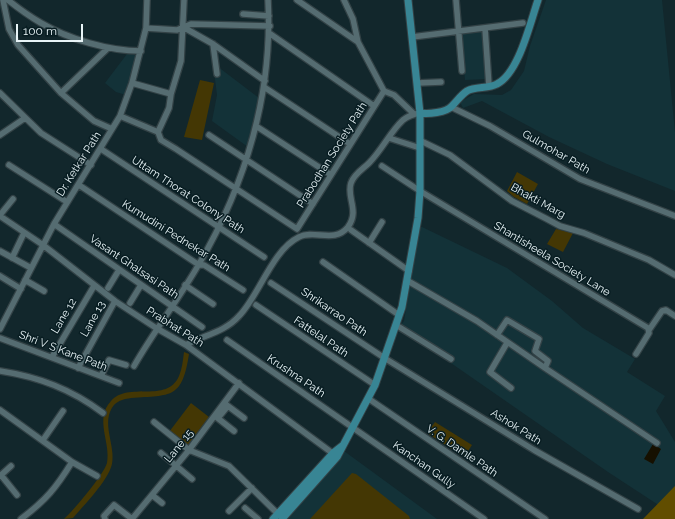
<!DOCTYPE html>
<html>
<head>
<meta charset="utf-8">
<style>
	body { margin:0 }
	#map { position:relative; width:675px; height:519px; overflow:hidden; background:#12272c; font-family:Raleway,sans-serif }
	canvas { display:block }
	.scale { position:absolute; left:16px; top:24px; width:67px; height:18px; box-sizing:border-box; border:2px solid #e8f4f7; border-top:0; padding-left:5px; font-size:12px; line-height:14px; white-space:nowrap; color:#e8f4f7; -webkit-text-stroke:3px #081d22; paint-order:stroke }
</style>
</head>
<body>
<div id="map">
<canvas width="675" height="519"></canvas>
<div class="scale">100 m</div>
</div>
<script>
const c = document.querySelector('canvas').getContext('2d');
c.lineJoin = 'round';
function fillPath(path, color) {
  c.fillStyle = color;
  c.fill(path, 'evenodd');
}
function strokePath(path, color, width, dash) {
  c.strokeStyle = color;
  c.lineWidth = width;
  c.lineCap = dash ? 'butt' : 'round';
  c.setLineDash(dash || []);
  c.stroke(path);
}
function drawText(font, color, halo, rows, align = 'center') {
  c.font = font + ' Raleway,sans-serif';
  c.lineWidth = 3;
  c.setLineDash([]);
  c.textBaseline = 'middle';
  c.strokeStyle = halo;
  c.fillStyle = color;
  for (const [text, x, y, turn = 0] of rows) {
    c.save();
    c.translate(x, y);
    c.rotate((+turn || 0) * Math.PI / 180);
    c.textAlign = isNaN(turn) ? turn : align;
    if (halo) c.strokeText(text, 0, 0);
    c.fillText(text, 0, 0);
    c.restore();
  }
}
const built = new Path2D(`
	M546,0H662L675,132V191L607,164L549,137L482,101L463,108L460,102L474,94L502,95L511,90L524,71L530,46Z
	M483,31L486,79L465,80L461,34Z
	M127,54L136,55L126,95L116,92L105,83Z
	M213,63L259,98L248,147L212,121L217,95Z
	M420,226L507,268L552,301L583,328L635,359L627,372L665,396L656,411L675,442V493L660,506L608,472L399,327L404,321Z
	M344,451L437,519H285Z`);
const green = new Path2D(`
	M200,80L214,83L202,140L184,137Z
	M517,172L538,184L527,204L514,197L507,191Z
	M556,229L573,233L563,252L547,244Z
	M184,352L189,354C182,399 172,395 131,398C125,399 119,400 114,405C100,422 116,445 112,464C108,481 84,505 73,518L64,519C74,510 104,474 107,463C111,442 94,419 111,401C128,381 167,404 179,376C182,369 183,360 184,352Z
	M191,403L209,417L187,446L169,432Z
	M435,422L472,445L464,457L427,433Z
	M352,473L356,474L409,516L410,519H310Z`);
const forest = new Path2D(`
	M675,486V519H643Z`);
const water = new Path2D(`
	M653,444L661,449L653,464L644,459Z`);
const minor = new Path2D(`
	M3,0L9,29L18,45L61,93L94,121L112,129
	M8,0C18,8 29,16 41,23C68,39 109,51 141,51
	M184,0L181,61L171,94L169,108L158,132L161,140L176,149L297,229L384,91
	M297,0L358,42L384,91L394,95L414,114
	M344,0L353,19L358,42
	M456,0L462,71
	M243,14L269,16
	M183,27L213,44L265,81
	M146,28L177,30L191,24L270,26
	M485,28L489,86
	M269,33L374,106
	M412,37L523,23
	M213,44L217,74
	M132,83L171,94
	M417,83L441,82
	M264,87L350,144
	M0,93L41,133L91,165
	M61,93L108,48
	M451,107L490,126L580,179L675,216
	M120,116L158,132
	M256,126L331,175
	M0,135L25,118
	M209,135L313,204
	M389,138L420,148
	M421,141L450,155L512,201L545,218L560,226L584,233L649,260L675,275
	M101,149L264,257
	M9,165L67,202
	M382,166L420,191L648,328L649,333L636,354
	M79,185L199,265H204L243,290
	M0,215L13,199
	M0,216L43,245L115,301L156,328L186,345L335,455
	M54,224L202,327
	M351,230L409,271
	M369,243L382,222
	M0,251L31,268
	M12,258L24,233
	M323,262L399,315
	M0,276L21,289
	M25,280L44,291
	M408,281L477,321L545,368L657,443
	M271,283L386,359L534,450L638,509
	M185,285L213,304
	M108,288L119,270
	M130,303L141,285
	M256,305L375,385
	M396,325L451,359
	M0,329L54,224L120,116L132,83L146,28L147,0
	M649,330L662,311L666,310L675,316
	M497,335L507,320L539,339L535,351L548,361L545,368
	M0,338L119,383
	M227,340L484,519
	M507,343L490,372L511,388
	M186,345C204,335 225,332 239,316C259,296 272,250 299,237C315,229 334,244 348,227C360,211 346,197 351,183C354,174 363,169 369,163C382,150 390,132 403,120C408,116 414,114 420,113
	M52,357L94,286
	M134,366C154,331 179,299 199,264C246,184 273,92 268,0
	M78,368L115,301
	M0,371C39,377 71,389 103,413
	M101,376L109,360L126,365
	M369,399L545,519
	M224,403L244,418
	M0,410L72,462L97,476
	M215,416L234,431
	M218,418L228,406
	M154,422L189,450L229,466L278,514
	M43,440L63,411
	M161,453L192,479
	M1,475L17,495
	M0,476L11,466
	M152,495L162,503
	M245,508L258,519
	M229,511L252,488
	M21,519C46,500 56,488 72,462
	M105,519L104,516L114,505L132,519
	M132,519L189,450L239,383`);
const major = new Path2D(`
	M420,113C428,114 446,113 452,106C457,101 461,95 467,91C476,86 488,89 497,84C519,73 530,23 538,0
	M273,519L333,453L342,446
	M282,519L337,457L375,385L402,307L418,218L420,191V113L408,0`);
const streetNames = [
	["Gulmohar Path",556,152,30],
	["Prabodhan Society Path",332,155,-58],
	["Dr. Ketkar Path",79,164,-58],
	["Uttam Thorat Colony Path",188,195,33],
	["Bhakti Marg",538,201,29],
	["Kumudini Pednekar Path",176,236,32],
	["Shantisheela Society Lane",552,259,31],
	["Vasant Ghalsasi Path",134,267,34],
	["Shrikarrao Path",334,312,34],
	["Lane 12",64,316,-59],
	["Lane 13",93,319,-61],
	["Prabhat Path",175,327,32],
	["Fattelal Path",321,337,34],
	["Shri V S Kane Path",63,351,21],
	["Krushna Path",296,376,34],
	["Ashok Path",516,427,32],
	["Lane 15",179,446,-51],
	["V. G. Damle Path",462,451,34],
	["Kanchan Gully",424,465,35]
];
fillPath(built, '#133238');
fillPath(green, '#443704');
fillPath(forest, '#614d00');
fillPath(water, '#161000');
strokePath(minor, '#334246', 8);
strokePath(major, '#334246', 9);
strokePath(minor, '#556c71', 5.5);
strokePath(major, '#388594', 7);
drawText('11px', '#e8f4f7', '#081d22', streetNames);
</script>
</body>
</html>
